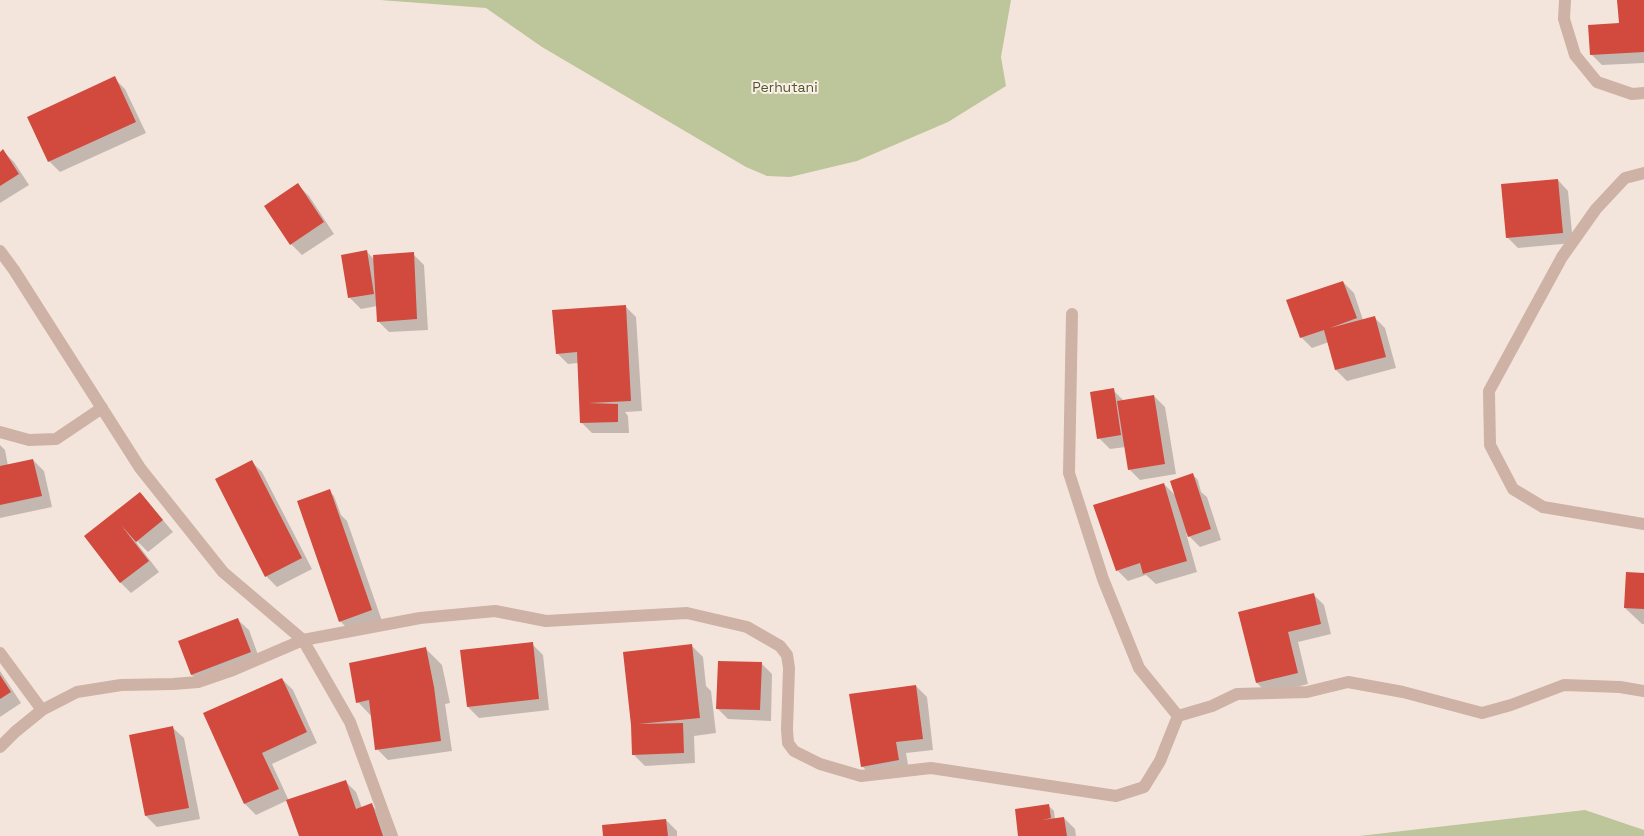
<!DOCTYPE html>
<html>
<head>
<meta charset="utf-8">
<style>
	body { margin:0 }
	canvas { display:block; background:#f4e5dc }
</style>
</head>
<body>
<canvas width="1644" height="836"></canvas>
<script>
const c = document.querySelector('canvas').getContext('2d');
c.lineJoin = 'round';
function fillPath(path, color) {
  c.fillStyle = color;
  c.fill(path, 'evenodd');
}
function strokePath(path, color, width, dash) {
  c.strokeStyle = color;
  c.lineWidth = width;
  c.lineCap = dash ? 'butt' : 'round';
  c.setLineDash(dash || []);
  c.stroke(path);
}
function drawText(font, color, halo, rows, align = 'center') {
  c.font = font + ' "Space Grotesk",sans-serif';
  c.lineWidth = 4;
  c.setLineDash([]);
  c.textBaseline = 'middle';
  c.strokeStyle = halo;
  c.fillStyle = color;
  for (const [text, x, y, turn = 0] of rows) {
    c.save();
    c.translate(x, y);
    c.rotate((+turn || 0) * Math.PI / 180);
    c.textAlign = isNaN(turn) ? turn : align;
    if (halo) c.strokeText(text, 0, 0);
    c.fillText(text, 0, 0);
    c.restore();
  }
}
const green = new Path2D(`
	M380,0H1011L1001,57L1006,86L948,122L857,161L790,177L767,176L746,167L542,47L486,8Z
	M1585,810L1644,830V836H1359Z`);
const shadow = new Path2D(`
	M1618,0H1644V63L1602,65L1591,54L1620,24Z
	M114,78L125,89L146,133L60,172L49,161Z
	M3,151L14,162L29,185L0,203V153Z
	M1558,180L1568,191L1573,243L1518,248L1507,237Z
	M298,185L309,196L334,234L302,255L291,244Z
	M367,252L374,259L413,254L424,265L428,330L389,332L378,321L377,306L361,309L350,298Z
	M1343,282L1354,293L1363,320L1374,317L1385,328L1396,368L1347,381L1336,370L1329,342L1312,348L1301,337Z
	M625,306L636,317L642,411L625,412L628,416L629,433H592L581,422L578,363L568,364L557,353Z
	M1113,390L1124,401L1154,396L1165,407L1176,474L1140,480L1129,469L1126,447L1110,449L1099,438Z
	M0,445L5,450L8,466L33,460L44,471L52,507L0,518Z
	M251,461L262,472L312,569L277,587L266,576Z
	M1193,475L1198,480L1201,492L1207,497L1221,540L1200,547L1186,533L1197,572L1156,584L1146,575L1128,581L1117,570L1164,484L1176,496Z
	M329,491L334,496L341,515L347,521L382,621L351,632L340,621Z
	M140,493L173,532L148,552L137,541L136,542L159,572L131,593L120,582L85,537Z
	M1644,574V624H1642L1625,608Z
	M1313,594L1324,605L1331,634L1298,642L1308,684L1268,694L1257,683L1240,613Z
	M238,620L249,630L261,663L203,686L192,675L179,642Z
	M532,644L543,655L549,710L479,718L468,707Z
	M692,646L703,657L706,686L711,691L716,733L694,736L695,763L645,766L634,755L632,725Z
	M425,648L442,665L450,703L445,704L452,751L388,760L377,749L372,717L358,702Z
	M761,663L772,674L771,721L728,719L717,708Z
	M0,671L21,703L0,717Z
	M282,679L293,690L317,743L272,764L289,801L345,781L356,792L362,808L372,805L382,816L390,836H300L288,800L256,815L245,804L205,714Z
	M916,686L927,697L933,750L906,753L909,771L873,777L862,766Z
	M173,728L184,738L200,819L157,827L146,816L130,736Z
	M1048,805L1054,811L1055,820L1064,818L1075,829L1076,836H1019Z
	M666,820L677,831V836H604Z`);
const building = new Path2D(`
	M1617,0H1644V52L1590,55L1588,25L1619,23Z
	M115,76L136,122L48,162L27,117Z
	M3,149L19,174L0,186V152Z
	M1558,179L1563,233L1506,238L1501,184Z
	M298,183L324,222L290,245L264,206Z
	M367,250L374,294L348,298L341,255Z
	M414,252L417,319L377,322L373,255Z
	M1343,281L1357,318L1330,328L1375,316L1386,357L1335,370L1324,330L1300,338L1286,300Z
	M626,305L631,401L588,403L618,404V422L580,423L577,352L556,354L552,310Z
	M1114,388L1121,435L1097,439L1090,392Z
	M1154,395L1165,464L1128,470L1117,401Z
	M33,459L42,496L0,505V466Z
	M252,460L302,558L265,577L215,479Z
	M1193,473L1211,529L1188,537L1170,481Z
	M1164,483L1187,561L1143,574L1140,563L1116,571L1093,505Z
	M330,489L372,610L339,622L297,501Z
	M140,492L163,520L136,542L121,525L149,561L120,583L84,536Z
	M1626,572L1644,573V609L1624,608Z
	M1314,593L1321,624L1288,632L1298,673L1256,683L1238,612Z
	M238,618L251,652L191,675L178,641Z
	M533,642L539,699L467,707L460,650Z
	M692,644L700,718L638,724L683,723L684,753L632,755L631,725L623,652Z
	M426,647L434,687L441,741L375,750L369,700L356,703L349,663Z
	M718,661L762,662L760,710L716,709Z
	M0,675L11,692L0,699Z
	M282,678L307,732L262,753L279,789L244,804L203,713Z
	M916,685L923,739L896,742L899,760L861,767L849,694Z
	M173,726L189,808L145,816L129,735Z
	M346,780L356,809L372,803L383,836H299L286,800Z
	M1049,804L1051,818L1042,820L1064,817L1067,836H1018L1015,809Z
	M666,819L668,836H603L602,825Z`);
const minor = new Path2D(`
	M1565,0L1564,19L1575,55L1597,82L1632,94L1644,93
	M1644,173L1625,178L1596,209L1562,257L1489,391L1490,445L1513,489L1543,507L1644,524
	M1072,314L1069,473L1103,579L1139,668L1178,716
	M0,432L29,440L56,439L102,408
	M0,653L42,710
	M0,747L15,732L42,710L77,692L121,685L173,684L198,682L233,670L303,640L420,618L495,611L546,621L687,613L747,627L780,646L787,655L789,668L787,729L788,743L794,751L820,764L861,776L931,768L1116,796L1144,787L1160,761L1178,716L1212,706L1237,694L1307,692L1348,682L1403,692L1482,713L1511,705L1564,685L1620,687L1644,691`);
const tertiary = new Path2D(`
	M0,251L14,270L140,468L223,572L303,640L350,722L392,836`);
const parkNames = [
	["Perhutani",785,88]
];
fillPath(green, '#bdc59a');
fillPath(shadow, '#0003');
fillPath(building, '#d14a3d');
strokePath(minor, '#ceb2a6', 12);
strokePath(tertiary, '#ceb2a6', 12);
drawText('14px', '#505a29', '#fbf0e9', parkNames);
</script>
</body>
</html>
